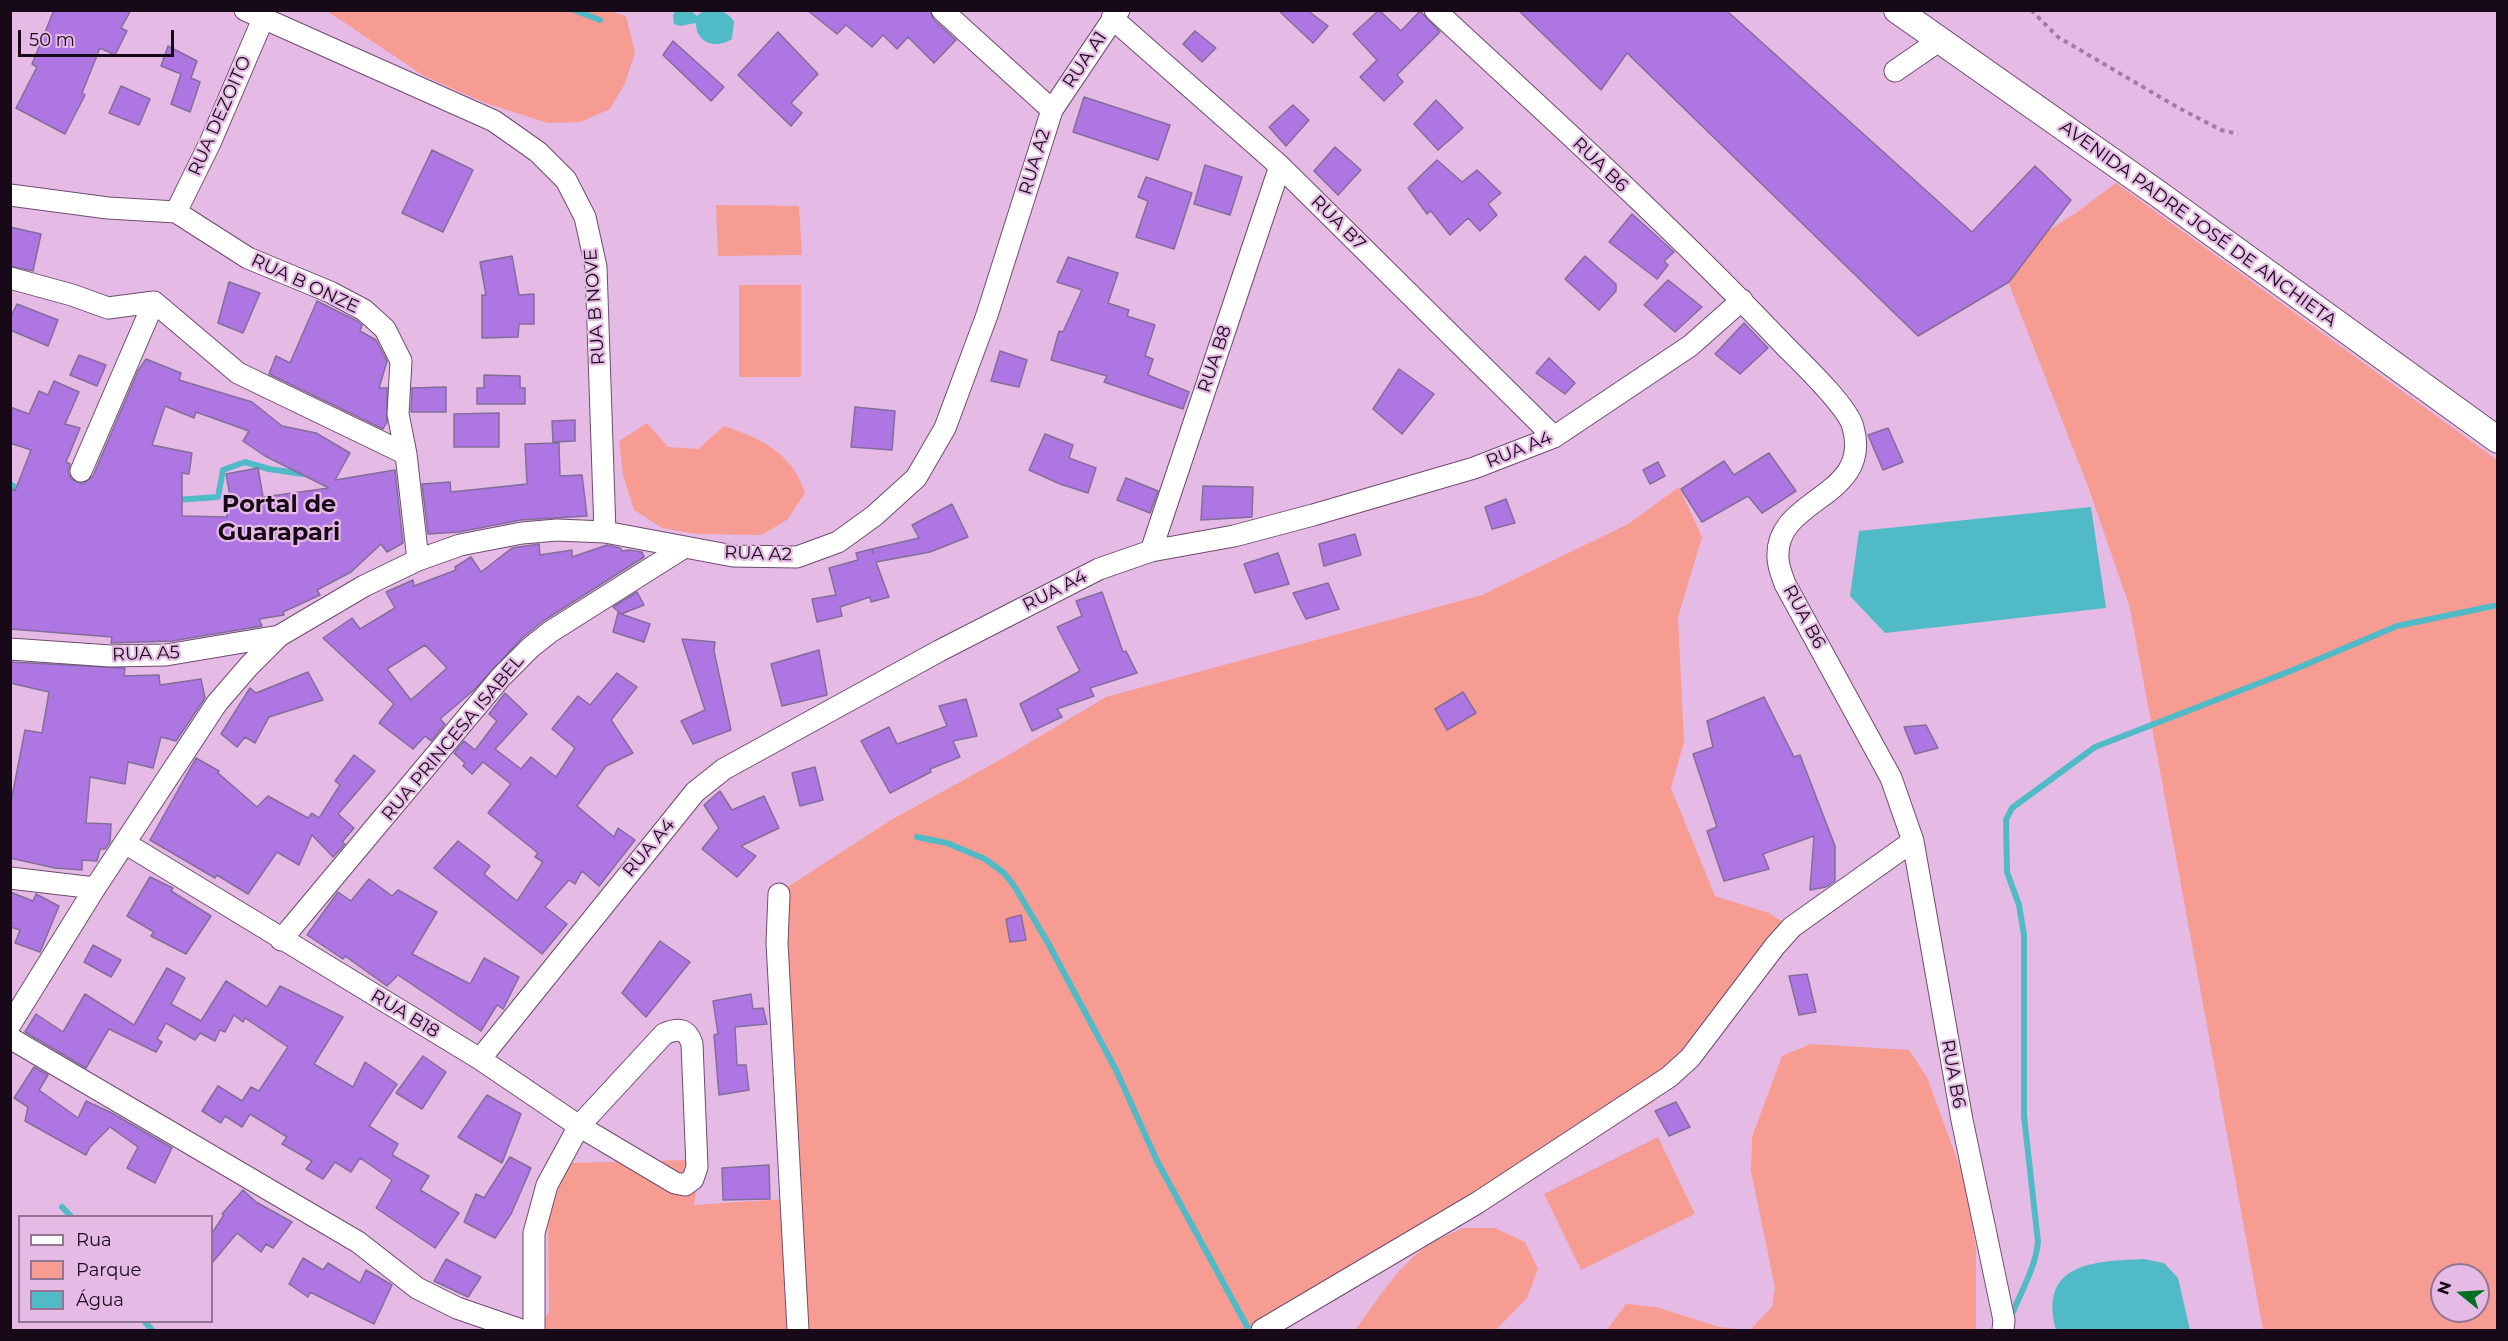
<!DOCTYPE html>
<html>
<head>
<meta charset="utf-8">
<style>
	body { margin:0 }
	#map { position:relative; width:2508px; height:1341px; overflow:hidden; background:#e5bbe5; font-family:Montserrat,sans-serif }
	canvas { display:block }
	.frame { position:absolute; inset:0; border:12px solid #170918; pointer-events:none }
	.legend { position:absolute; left:18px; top:1215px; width:195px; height:108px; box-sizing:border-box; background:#e5bbe5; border:2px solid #937493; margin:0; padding:8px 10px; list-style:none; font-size:18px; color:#170918 }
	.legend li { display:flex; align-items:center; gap:12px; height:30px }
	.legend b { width:30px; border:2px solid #937493 }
	.north { position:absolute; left:2430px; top:1263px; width:60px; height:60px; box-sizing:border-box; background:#e5bbe5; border:2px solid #937493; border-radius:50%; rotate:288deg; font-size:16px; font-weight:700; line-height:24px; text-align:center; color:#170918 }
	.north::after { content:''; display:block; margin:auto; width:21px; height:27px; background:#006f21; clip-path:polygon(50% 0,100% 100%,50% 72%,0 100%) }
	.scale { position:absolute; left:18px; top:30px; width:156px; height:27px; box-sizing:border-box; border:3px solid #170918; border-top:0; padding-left:8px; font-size:18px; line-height:21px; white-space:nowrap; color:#170918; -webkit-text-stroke:4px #e5bbe5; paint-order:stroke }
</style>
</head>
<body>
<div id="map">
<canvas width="2508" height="1341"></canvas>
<div class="frame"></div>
<ul class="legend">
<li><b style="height:8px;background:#fff"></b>Rua</li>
<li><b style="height:16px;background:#f69c92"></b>Parque</li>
<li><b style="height:16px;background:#51bac7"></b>Água</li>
</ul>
<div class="north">N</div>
<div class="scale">50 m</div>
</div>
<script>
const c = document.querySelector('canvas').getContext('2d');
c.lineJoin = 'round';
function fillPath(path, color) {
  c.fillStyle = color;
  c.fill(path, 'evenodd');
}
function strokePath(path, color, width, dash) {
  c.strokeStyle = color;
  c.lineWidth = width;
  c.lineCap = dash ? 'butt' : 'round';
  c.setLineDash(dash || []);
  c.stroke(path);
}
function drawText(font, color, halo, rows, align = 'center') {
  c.font = font + ' Montserrat,sans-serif';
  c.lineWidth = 4.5;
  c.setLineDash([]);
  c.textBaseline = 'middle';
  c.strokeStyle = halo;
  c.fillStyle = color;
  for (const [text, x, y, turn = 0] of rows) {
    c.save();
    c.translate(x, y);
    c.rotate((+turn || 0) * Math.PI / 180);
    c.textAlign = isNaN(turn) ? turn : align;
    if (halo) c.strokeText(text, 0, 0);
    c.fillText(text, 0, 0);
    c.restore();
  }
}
const green = new Path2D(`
	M327,11H610L626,16L635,53L625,83L610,109L580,122L548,123L485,103L424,76Z
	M2116,183L2497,460V1330H2263L2130,608L2090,492L2000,261L2076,213ZM2442,1275H2478V1311H2442Z
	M716,205L799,206L802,255L718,256Z
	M739,285H801V377H739Z
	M647,423L668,447L698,449L724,426C760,438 793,453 805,493L788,519L762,535L696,534L662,528L634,510L623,475L619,441Z
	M1679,487L1702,537L1678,617L1684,742L1671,788L1715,896L1769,913L1784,923L1680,1073L1653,1102L1517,1184L1260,1330H536L537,1323L549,1313L548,1215L569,1163L689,1160L699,1172L694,1205L787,1199L783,890L891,820L1007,756L1106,697L1482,595L1628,524Z
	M1811,1044L1909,1050L1927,1077L1965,1181L1976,1248V1330H1750L1772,1307L1775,1288L1751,1171L1752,1137L1782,1056Z
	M1658,1137L1695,1214L1581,1270L1544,1194Z
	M1463,1228H1495L1525,1242L1538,1269L1527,1298L1496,1330H1355C1379,1299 1398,1264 1433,1242C1442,1237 1453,1233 1463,1228Z
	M1626,1304L1656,1307L1719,1327L1748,1330H1607Z`);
const water = new Path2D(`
	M676,10L691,11L697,16L703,11C717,10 725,9 734,21L732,39C717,49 696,44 696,23L680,26L674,24L673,15Z
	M2091,507L2106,608L1885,633L1850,596L1859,531Z
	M2144,1259L2164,1263L2178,1278L2190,1330H2056C2038,1263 2094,1261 2144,1259Z`);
const stream = new Path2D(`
	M574,10L600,20
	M10,484L22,491
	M175,500L218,497L223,470L245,462L269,469L303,474
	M917,837L947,843L985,859L1004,873L1015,887L1048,943L1116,1070L1157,1161L1249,1330
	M62,1207L71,1216
	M2010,1319C2020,1293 2035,1270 2038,1242L2024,1116V935L2019,905L2007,872L2006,820L2012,808L2095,747L2293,670L2397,626L2498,605
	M145,1322L152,1330`);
const building = new Path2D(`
	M54,10H131L121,28L127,31L115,55L100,48L82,93L85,95L65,134L16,108L37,67L32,64Z
	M807,10H930L933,19L956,40L934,63L908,37L897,49L883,35L872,47L846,25L837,34Z
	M1278,10H1307L1328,26L1313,43Z
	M1379,10L1401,31L1420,11L1440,32L1397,75L1403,82L1384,101L1360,77L1377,60L1353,34Z
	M1518,10H1726L1972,232L2035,166L2071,200L2009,282L1918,336L1627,53L1601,90Z
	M1195,31L1216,48L1202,62L1183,44Z
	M778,32L818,74L791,103L802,113L791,126L738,75Z
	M673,41L724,87L711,101L663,55Z
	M168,46L197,61L191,78L200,82L190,112L171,104L181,74L161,66Z
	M121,86L150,99L139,125L109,113Z
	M1084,97L1170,125L1158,160L1073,132Z
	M1436,100L1463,128L1438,150L1414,124Z
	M1293,105L1309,120L1286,146L1269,127Z
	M1335,147L1361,170L1338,195L1314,171Z
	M432,150L473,170L443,232L402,213Z
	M1437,160L1462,182L1477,170L1501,193L1488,204L1497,215L1480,231L1468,218L1450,235L1431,211L1427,214L1408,188Z
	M1205,165L1242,177L1230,215L1194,204Z
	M1146,177L1192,193L1174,249L1136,237L1148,201L1138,197Z
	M1632,214L1674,252L1664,261L1668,265L1657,279L1609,242Z
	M10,227L41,234L33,271L10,266Z
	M512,256L519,295L534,294V324H519L518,337L482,338V295H486L480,262Z
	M1585,256L1616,284V291L1599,310L1565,279Z
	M1068,257L1118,273L1108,303L1129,310L1127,316L1155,325L1145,356L1153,359L1148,375L1189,392L1183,409L1104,382L1107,376L1051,360L1059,331L1063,332L1082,290L1057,282Z
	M1668,280L1702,307L1675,332L1644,305Z
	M229,282L260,293L243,333L218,323Z
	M317,301L357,321L362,325L360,331L376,340L387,361L379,388H387V422L383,429L269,374L276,356L290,363Z
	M17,304L58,320L48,346L10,330V318Z
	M1744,323L1768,348L1740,374L1715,354Z
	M1000,351L1027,360L1019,387L991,381Z
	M79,355L106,365L97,386L70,375Z
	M1549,358L1575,383L1565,394L1536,373Z
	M146,359L181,373L179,380L252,402L282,426L316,433L350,453L335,480L395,470L403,543L387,552L381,544L351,572L317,590L320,595L283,612L284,615L259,619L262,626L172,641L111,643L112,637L10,629V488L15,491L31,450L10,443V407L29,414L39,391L48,395L54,381L79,392L65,424L80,428L66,462L70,464L68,472L71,479L83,484L93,476L138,371ZM165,406L194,418L196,412L249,431L243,441L265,456L329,488L263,497L258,468L226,474L231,501L226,502L227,517L182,516V473L189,474L192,453L152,445Z
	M1399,369L1434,394L1402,434L1373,409Z
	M484,375L520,376V388H525V404H477V388H484Z
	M446,387V412H411L412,388Z
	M855,407L895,411L892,450L851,447Z
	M499,413V447H454V414Z
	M575,420V441L553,442L552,421Z
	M1888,428L1903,462L1883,470L1868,435Z
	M1045,434L1073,445L1069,458L1096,468L1088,493L1060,484L1029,470Z
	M559,443L560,476L582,475L587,516L521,520L459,532L428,534L422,484L450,482L451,492L527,484L525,444Z
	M1769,453L1796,491L1762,513L1748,496L1702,522L1681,489L1724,461L1734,475Z
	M1658,462L1665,476L1650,484L1643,470Z
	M1126,478L1158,491L1150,513L1117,500Z
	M1203,486L1253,487L1252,517L1201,520Z
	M1506,499L1515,523L1492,529L1485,507Z
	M952,504L968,537L930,552L876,562L889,597L871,602L870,597L840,607L842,616L817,622L812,599L836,595L829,568L858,560L856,553L872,549L873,554L872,549L919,538L912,525Z
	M1355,534L1361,555L1324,566L1319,544Z
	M539,544L540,555L572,550V557L607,545L620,548L622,551L629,550L642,552L644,557L543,621L522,638L474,690L440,719L445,724L431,741L425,736L413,749L379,723L394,704L323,638L352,618L360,629L395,608L386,592L413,580L414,586L456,570L455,567L471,557L481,572L512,548ZM425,645L447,668L411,700L387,669Z
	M1278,553L1289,584L1255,593L1244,564Z
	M1328,583L1339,609L1306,619L1293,593Z
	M637,592L644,605L621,614L613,607Z
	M1102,592L1123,652L1126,651L1137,673L1090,688L1094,696L1057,709L1062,717L1032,731L1020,704L1080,671L1057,627L1082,616L1076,601Z
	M618,613L650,624L644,642L613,632Z
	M682,639L715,642L714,651L731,730L693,744L681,721L705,710Z
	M819,650L827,695L782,706L771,664Z
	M10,662L125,668L124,676L159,675L160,685L201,679L205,698L176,741L161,737L153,768L128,762L125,784L90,777L86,823L111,824L110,842L105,849H100L97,861L82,860V870L55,868L10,858V807L25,730L42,733L49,692L10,683Z
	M308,672L323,700L269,717L255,743L245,737L237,747L221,734L250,688L256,693Z
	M617,673L637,687L611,720L633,753L606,766L577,806L614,837L618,828L635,840L599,886L582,871L575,884L569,880L545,907L567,924L542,954L434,868L458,841L490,866L484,874L517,901L543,862L535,857L538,853L488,813L511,784L483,762L472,774L463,766L465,763L454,753L464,741L475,750L497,721L489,714L505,693L527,714L495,749L521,769L531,757L556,777L575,748L552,729L578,696L590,705Z
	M1463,692L1476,713L1447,730L1435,709Z
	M1764,697L1794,757L1800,755L1835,846V881L1826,887L1810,890L1814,836L1763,854L1769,869L1724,881L1707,831L1717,827L1693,754L1713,747L1707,721Z
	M966,699L977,736L953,741L960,757L930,769L931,772L890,793L861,741L889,727L897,744L947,726L939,706Z
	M1926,725L1938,748L1915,754L1904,727Z
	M354,755L375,771L338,814L354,828L342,842L345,844L333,857L312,835L299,865L277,852L248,894L217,875L215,878L150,840L196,758L219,771L218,773L257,807L268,796L308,818L312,813L319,818L340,785L335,781Z
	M815,767L823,800L800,806L792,773Z
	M720,791L732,810L764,796L779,828L741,846L756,856L737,877L702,849L719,828L704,805Z
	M150,877L173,888L171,891L211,916L186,954L151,936L154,932L127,916Z
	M369,879L392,896L398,890L437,912L412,954L470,984L484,958L519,977L503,1009L497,1005L481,1031L398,975L387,986L345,956L343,959L307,935L338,892L351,901Z
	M10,892L33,901L36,894L59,906L40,952L15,943L20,930L10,927Z
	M1021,915L1026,940L1010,942L1006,919Z
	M660,941L690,962L646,1017L622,993Z
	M93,945L121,960L111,977L84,962Z
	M167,968L185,978L171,1004L201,1021L226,981L267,1007L280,986L343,1017L314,1064L353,1087L365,1062L397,1084L369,1126L398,1144L392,1155L429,1176L420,1190L459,1213L435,1248L376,1208L392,1180L360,1158L351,1172L335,1162L323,1179L306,1169L312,1161L282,1144L287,1137L250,1114L242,1127L225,1116L221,1123L202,1111L218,1086L242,1101L251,1087L259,1091L288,1047L245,1018L243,1022L234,1015L225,1032L220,1030L215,1041L200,1033L195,1040L166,1023L157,1039L162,1042L156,1052L109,1029L86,1068L25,1032L36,1014L63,1032L85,994L134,1025Z
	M1807,974L1816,1012L1799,1015L1789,976Z
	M751,994L753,1009L763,1008L767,1024L735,1027L737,1065H746L749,1090L719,1095L714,1035L718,1034L713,1001Z
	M423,1056L446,1072L422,1109L396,1093Z
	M34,1067L48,1075L39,1090L78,1118L86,1101L112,1113L172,1148L155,1183L127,1168L138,1147L110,1127L90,1147L86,1155L25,1121L28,1107L14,1098Z
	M487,1095L521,1114L502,1163L458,1137Z
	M1676,1102L1690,1127L1669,1136L1655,1111Z
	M510,1157L531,1168L511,1214L495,1238L464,1222L476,1194L484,1198Z
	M769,1165L770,1199L723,1200L722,1168Z
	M243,1190L256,1202L292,1222L273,1248L266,1244L261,1252L237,1233L212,1263V1233L224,1215L222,1214Z
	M303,1258L323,1270L328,1263L360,1283L366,1270L392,1285L374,1324L310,1292L308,1297L289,1284Z
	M446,1259L481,1277L468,1297L434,1281Z`);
const path = new Path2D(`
	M2031,10L2058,37L2177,107L2221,130L2238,134`);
const minor = new Path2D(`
	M245,10L494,121L538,152L566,180L585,217L596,267L605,532
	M942,10L1052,110
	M1435,10C1554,120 1675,230 1786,347C1802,363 1848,407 1853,427C1873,499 1774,497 1778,558C1778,566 1782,576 1785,584L1891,778L1913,841L1962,1120L2004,1320L2003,1330
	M1112,18L1280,166L1554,437
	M1895,71L1940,40
	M10,195L108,208L176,212
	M176,212L248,258L330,292L364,310L385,329L401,361L398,414L406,454L418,560
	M176,212L210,143L263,19
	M10,278L72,295L108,308L154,302L238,373L406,454
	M81,471L154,302
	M1151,551L1280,166
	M10,649L110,656L166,655L279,636
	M125,843L480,1059L579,1126L675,1183L685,1185L693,1179L697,1167L692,1044C687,1028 678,1028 664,1034L579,1126L547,1185L534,1233V1330
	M10,878L95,888
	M779,894L777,943L798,1330
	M281,940L501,677L530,648L550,632L683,548
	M10,1025L95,888L217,703L249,666L279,636L364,586L418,560L460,545L522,533L557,530L605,532L733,556L797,557L838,542L874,516L916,478L945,428L987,315L1052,110L1119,10
	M10,1038L358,1242L417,1288L457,1308L521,1330
	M480,1059L695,792L724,769L939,651L1099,569L1151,551L1234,536L1313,515L1474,468L1554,437L1690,346L1742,300
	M1262,1330L1477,1203L1669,1077L1690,1058L1775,946L1792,927L1913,841`);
const major = new Path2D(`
	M1897,10L2157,193L2498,440`);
const streetNames = [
	["RUA A1",1085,60,-56],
	["RUA DEZOITO",220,116,-66],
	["RUA A2",1035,162,-73],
	["RUA B6",1600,165,44],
	["RUA B7",1338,223,45],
	["AVENIDA PADRE JOSÉ DE ANCHIETA",2198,224,36],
	["RUA B ONZE",305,284,25],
	["RUA B NOVE",595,307,-94],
	["RUA B8",1215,359,-71],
	["RUA A4",1519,450,-22],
	["RUA A2",758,554,2],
	["RUA A4",1055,591,-27],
	["RUA B6",1804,617,62],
	["RUA A5",146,654,-2],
	["RUA PRINCESA ISABEL",453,738,-50],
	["RUA A4",649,848,-50],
	["RUA B18",405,1014,31],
	["RUA B6",1953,1074,80]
];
const districtNames = [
	["Portal de",279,505],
	["Guarapari",279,533]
];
fillPath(green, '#f69c92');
fillPath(water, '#51bac7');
strokePath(stream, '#51bac7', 6);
fillPath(building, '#ad76e2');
strokePath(building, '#836d9b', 1.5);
strokePath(minor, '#6f4b6f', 23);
strokePath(major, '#6f4b6f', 28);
strokePath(path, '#9e7e9f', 4, [4.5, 4.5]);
strokePath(minor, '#fff', 21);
strokePath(major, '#fff', 26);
drawText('18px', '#170918', '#e5bbe5', streetNames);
drawText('bold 24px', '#170918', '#e5bbe5', districtNames);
</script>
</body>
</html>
